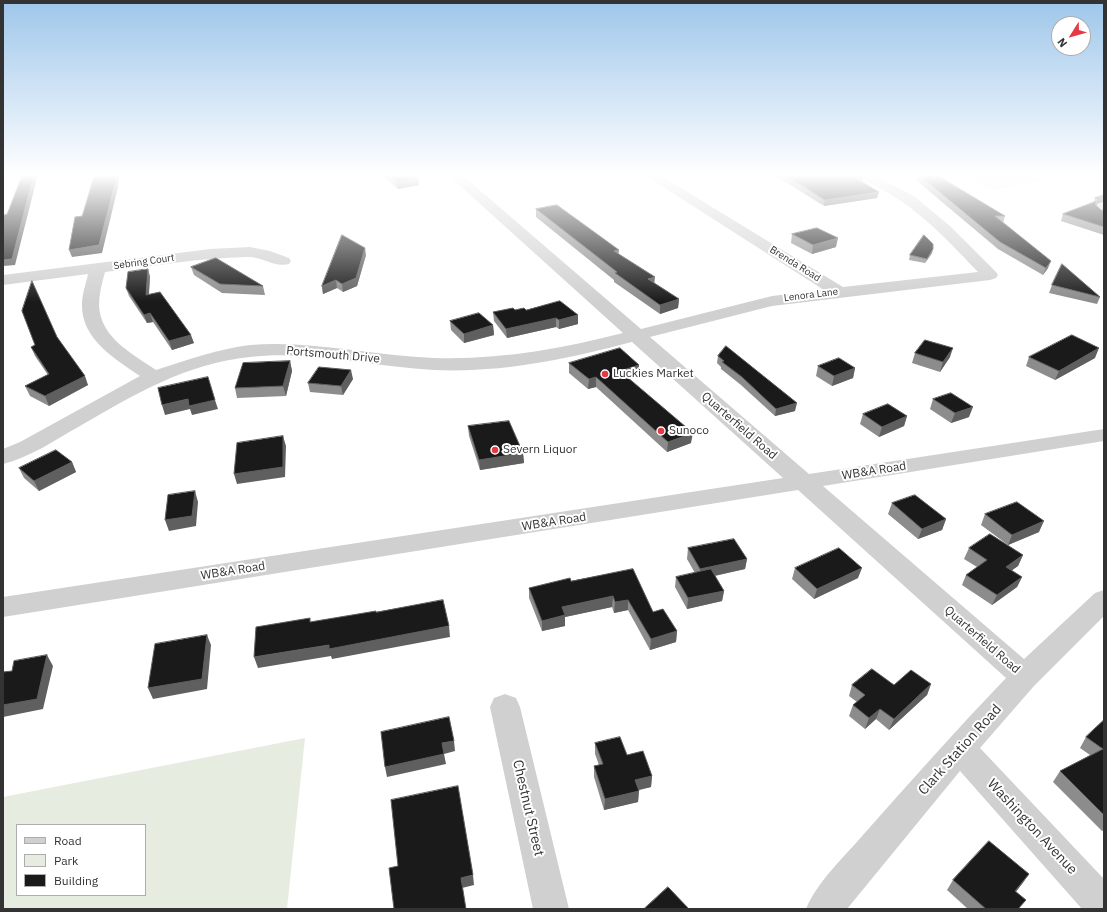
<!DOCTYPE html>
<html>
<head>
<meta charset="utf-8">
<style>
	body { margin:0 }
	#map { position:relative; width:1107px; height:912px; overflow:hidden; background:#fff; font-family:"IBM Plex Sans",sans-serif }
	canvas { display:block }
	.frame { position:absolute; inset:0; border:4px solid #333; pointer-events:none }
	.legend { position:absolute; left:16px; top:824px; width:130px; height:72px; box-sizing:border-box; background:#fff; border:1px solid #adadad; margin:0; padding:5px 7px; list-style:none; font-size:12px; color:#333 }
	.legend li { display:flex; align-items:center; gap:8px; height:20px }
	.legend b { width:20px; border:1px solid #adadad }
	.north { position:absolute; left:1051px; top:16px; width:40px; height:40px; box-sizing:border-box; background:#fff; border:1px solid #adadad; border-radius:50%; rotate:233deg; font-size:11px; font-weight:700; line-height:16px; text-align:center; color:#333 }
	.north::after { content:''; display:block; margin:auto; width:14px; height:18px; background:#e63946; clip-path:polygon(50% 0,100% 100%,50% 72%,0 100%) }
</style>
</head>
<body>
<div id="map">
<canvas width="1107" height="912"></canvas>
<div class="frame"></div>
<ul class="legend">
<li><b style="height:5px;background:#d0d0d0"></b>Road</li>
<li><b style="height:11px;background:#e6ecdf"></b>Park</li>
<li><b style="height:11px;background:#1a1a1a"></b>Building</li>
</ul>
<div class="north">N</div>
</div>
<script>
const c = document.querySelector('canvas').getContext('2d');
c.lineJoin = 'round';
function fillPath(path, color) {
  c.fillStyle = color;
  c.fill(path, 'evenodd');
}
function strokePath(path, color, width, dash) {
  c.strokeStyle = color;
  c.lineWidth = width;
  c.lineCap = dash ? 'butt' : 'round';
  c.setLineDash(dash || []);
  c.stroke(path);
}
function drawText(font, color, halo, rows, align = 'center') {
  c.font = font + ' "IBM Plex Sans",sans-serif';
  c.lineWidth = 4;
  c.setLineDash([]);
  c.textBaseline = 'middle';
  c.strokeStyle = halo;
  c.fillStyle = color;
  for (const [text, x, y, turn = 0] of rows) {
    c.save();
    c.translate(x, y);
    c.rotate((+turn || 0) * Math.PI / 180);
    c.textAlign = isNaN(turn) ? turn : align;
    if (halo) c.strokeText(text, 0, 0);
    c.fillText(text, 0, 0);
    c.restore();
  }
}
const green = new Path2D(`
	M956,174H1080L993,190Z
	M305,738L287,909H3V797ZM17,825H145V895H17Z`);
const minor = new Path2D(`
	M447,174H461L641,329L772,296L824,290L643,174H658L843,287L978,272C939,231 910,200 857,177L856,174H873L915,197L950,226L996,272L998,275L996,278L990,280L772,306L650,337L809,474L1104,429V441L823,486L1024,659L1095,593L1104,590V616L1034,686L980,748L1104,879V909H1082L960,771L847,909H806C817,882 844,857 863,835C910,782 957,729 1006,678L798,490L3,617V597L783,478L632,342C567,359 502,373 434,370C372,367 311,350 250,357C187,363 133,395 80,426C55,440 31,457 3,464V449L20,442L140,376C115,359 81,339 82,304C82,294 86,284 88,274L3,285V275L210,249L250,247L270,251L289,258L291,261L289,264C275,268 262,256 247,257C200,258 152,266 105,272C102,283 99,294 99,305C100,338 133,354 156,370C187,360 218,349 250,345C312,340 373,356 434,358C499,360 560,349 623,333Z
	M1104,203V216L1099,215L1094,210L1099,204Z
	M505,694L516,698L520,707L569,909H533L490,707L494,698Z`);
const wall = new Path2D(`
	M381,174H413L418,178L419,185L398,189Z
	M773,174H862V181H861L877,198L824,206Z
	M919,174L1005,216L1003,223L1048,268L1043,275L998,249L917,181Z
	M1104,195V202L1099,203L1096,205L1101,210H1104V235L1061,221L1063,214L1094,202L1095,198Z
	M536,209L618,253L654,283L679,299L678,308L660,314L614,282V280L536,217Z
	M792,234L836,247L812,254L791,243Z
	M932,253L925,263L909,260L910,255Z
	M366,255L357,286L343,292L337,288L323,294L322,286Z
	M191,267L263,286L265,295L222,293L194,275Z
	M148,269L150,277L149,295L194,343L172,350L153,322L147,323L129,296L126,288Z
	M1052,285L1100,297L1097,304L1049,293Z
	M560,301L578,324L559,329L556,327L507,338L494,321L493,312L515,310H526Z
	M450,321L493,325L494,335L464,343L451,330Z
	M57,337L88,385L49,406L30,396L25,386L48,375L35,356L31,347Z
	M915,353L950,357L940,372L912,363Z
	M718,356L795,411L775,416L741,385L721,369V367L717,363Z
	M1029,357L1095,358L1055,380L1026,366Z
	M290,361L292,371L286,396L237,398L235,388Z
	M569,363L639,375L628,378L691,443L667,452L596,387L588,389L569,373Z
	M818,366L855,368L853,378L832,386L816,376Z
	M353,379L343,395L310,392L308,383Z
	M933,399L969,417L951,423L930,409Z
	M863,414L907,416L904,426L879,437L860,424Z
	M468,426L523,453L524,463L480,470L469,436Z
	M72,462L76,472L39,491L24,478L19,468Z
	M892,503L946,519L942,530L918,539L888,514Z
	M985,514L1039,532L1008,545L981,525Z
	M688,548L747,559L745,569L715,576L724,591L722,601L687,609L675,587L676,577L695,573L687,559Z
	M969,548L1023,555L1018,566L1012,570L1022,577L1017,587L992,605L962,585L966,575L977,567L964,559Z
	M795,568L858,578L814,599L792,579Z
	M633,569L653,612L677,631L676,642L650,650L628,610L614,613L612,607L565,617V626L542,631L529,598V588L571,581Z
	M931,684L927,695L889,730L876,719L865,729L849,716L853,705L857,702L849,696L852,685Z
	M1104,720V830L1102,831L1053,782L1060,771L1090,755L1080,748L1086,737Z
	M595,743L627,755L652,776L651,787L639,790L638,802L604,810L594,777V766L599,765L595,754Z
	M1029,874L1016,892L1020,909H968L947,890L953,880Z`);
const shadedWall = new Path2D(`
	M34,174H38L15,265L3,266V260Z
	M116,174H118L119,175L118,187L102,253L72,257L69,250Z
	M881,174H889L880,176Z
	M863,175L862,181L853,183L854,177Z
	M418,178L419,185L398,189L397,182Z
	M879,192L877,198L824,206L825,200Z
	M1101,196H1104V202L1099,203L1096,206L1098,199Z
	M838,238L836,247L812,254L813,245Z
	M365,248L366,255L357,286L343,292L342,284Z
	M933,249L932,253L925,263L927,259Z
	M619,250L618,258L614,251Z
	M1051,261L1048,268L1043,275L1046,268Z
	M148,269L150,277L148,303L146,295Z
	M655,277L654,286L648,279Z
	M336,280L337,288L323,294L322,286Z
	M679,299L678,308L660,314V305Z
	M150,313L153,322L147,323L144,315Z
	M578,315V324L559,329V320Z
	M556,318V327L507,338L506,329Z
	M493,325L494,335L464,343V334Z
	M191,335L194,343L172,350L169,341Z
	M953,348L950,357L940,372L943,362Z
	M1099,348L1095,358L1055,380L1059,371Z
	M290,361L292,371L286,396L283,386Z
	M639,365V375L619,380L620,371Z
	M855,368L853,378L832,386L834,376Z
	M351,370L353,379L343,395L341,386Z
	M85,376L88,385L49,406L45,396Z
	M596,377V387L588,389L589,379Z
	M188,399L215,400L218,409L192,415L190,409L165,415L162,405Z
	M797,403L795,411L775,416L776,409Z
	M973,407L969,417L951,423L955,413Z
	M907,416L904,426L879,437L882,427Z
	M693,433L691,443L667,452L668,442Z
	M283,436L286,446L285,477L237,484L234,474Z
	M523,453L524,463L480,470L479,460Z
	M72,462L76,472L39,491L34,481Z
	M195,491L198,502L196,526L169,531L165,520Z
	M946,519L942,530L918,539L922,529Z
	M1044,521L1039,532L1008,545L1012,535Z
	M1023,555L1018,566L1001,578L1006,567Z
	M747,559L745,569L699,579L700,569Z
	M862,568L858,578L814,599L817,589Z
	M1022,577L1017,587L992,605L997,595Z
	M724,591L722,601L687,609L688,598Z
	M613,596L612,607L565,617V626L542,631V621L562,607Z
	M628,600V610L614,613L615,602Z
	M449,626L450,637L332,659L331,656L258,668L254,657L329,645Z
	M677,631L676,642L650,650L651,639Z
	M207,635L211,645L207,689L153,699L148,688Z
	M47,655L53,666L43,709L3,717V705Z
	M931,684L927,695L889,730L894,719Z
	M880,709L876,719L865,729L869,718Z
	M454,741L455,751L444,754L446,764L387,777L385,767L442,743Z
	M652,776L651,787L634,791L635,780Z
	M639,791L638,802L604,810L605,799Z
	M1029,874L1022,884L1008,901L1015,891Z
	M473,875L474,885L462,888L461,878Z`);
const building = new Path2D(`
	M23,174H34L12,259L3,260V217L4,215L7,214Z
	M95,174H116V180L99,245L69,250L75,217L82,216Z
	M388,174H413L418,178L397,182Z
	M784,174H862L863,175L854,177L879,192L825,200Z
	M918,174H935L1005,216H995L1051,261L1046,268L1000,242Z
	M1104,195V196H1101L1098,199L1095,198Z
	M1097,201L1095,204L1101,210H1104V227L1063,214Z
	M557,205L619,250L614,251L655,277L648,279L679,299L660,305L615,273L617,272L536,209Z
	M817,228L838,238L813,245L792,234Z
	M342,235L365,248L356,278L342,284L336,280L322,286Z
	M924,235L933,244V249L927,259L910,255Z
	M216,258L263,286L220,284L191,267Z
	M1062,264L1100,297L1052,285Z
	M148,269L146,295L160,292L191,335L169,341L150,313L144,315L126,288L128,272Z
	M32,281L57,337L85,376L45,396L25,386L49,374L31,347L35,345L22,311Z
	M560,301L578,315L559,320L556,318L506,329L493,312L513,308L515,310L524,308L526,310Z
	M479,313L493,325L464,334L450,321Z
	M1072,335L1099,348L1059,371L1029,357Z
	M925,340L953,348L943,362L915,353Z
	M726,346L797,403L776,409L742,377L722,362L724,361L718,356Z
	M620,348L639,365L620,371L693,433L668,442L596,377L589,379L569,363Z
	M839,358L855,368L834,376L818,366Z
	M290,361L283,386L235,388L243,363Z
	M319,367L351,370L341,386L308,383Z
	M208,377L215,400L189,406L188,399L162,405L158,388Z
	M951,393L973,407L955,413L933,399Z
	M888,404L907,416L882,427L863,414Z
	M509,421L523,453L479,460L468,426Z
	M283,436V467L234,474L237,443Z
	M56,450L72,462L34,481L19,468Z
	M195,491L192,516L165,520L168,495Z
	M915,495L946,519L922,529L892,503Z
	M1017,502L1044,521L1012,535L985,514Z
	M990,534L1023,555L1006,567L1022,577L997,595L966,575L987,560L969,548Z
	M734,539L747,559L700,569L688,548Z
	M839,548L862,568L817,589L795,568Z
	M633,569L653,612L663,609L677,631L651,639L628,600L615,602L613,596L562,607L565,615L542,621L529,588L570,578L571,581Z
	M711,569L724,591L688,598L676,577Z
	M443,600L449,626L329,649V645L254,657L256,627L310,618V622L376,611V612Z
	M207,635L202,679L148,688L155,644Z
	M47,655L37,699L3,705V672L12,671L14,661Z
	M872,669L894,685L911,670L931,684L894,719L880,709L869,718L853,705L865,695L852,685Z
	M449,717L454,741L442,743L444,754L385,767L381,732Z
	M1104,720V815L1060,771L1103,749L1086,737Z
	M620,737L627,755L643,751L652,776L635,780L639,791L605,799L594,766L603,764L595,743Z
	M458,786L473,875L461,878L466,909H394L389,868L398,866L391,800Z
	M989,841L1029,874L1015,891L1026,900L1018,909H986L953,880Z
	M668,887L689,909H644Z`);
const markers = [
	[605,374,4,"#e63946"],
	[661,431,4,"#e63946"],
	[495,450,4,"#e63946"]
];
const farStreetnames = [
	["Sebring Court",144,262,-8],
	["Brenda Road",795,264,32],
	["Lenora Lane",811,295,-7]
];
const streetNames = [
	["Portsmouth Drive",333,355,5],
	["Quarterfield Road",739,426,41],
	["WB&A Road",874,471,-9],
	["WB&A Road",554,522,-9],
	["WB&A Road",233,571,-9],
	["Quarterfield Road",982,640,41]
];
const poiNames = [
	["Luckies Market",613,374],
	["Sunoco",669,431],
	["Severn Liquor",503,450]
];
const nearStreetnames = [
	["Clark Station Road",960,750,-48],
	["Chestnut Street",528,808,77],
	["Washington Avenue",1032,827,47]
];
fillPath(green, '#e6ecdf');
fillPath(minor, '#d0d0d0');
fillPath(wall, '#8c8c8c');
fillPath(shadedWall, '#5f5f5f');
fillPath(building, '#1a1a1a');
strokePath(building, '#5f5f5f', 1);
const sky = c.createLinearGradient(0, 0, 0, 302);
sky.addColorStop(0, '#9ec6ea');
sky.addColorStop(0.58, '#fff');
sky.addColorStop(1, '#ffffff00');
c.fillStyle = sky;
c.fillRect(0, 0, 1107, 302);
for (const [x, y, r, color] of markers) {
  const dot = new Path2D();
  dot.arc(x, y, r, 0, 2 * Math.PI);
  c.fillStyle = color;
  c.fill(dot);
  strokePath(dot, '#fff', 1.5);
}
drawText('10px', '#333', '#fff', farStreetnames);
drawText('12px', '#333', '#fff', streetNames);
drawText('12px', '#333', '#fff', poiNames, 'left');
drawText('14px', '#333', '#fff', nearStreetnames);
</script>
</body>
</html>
